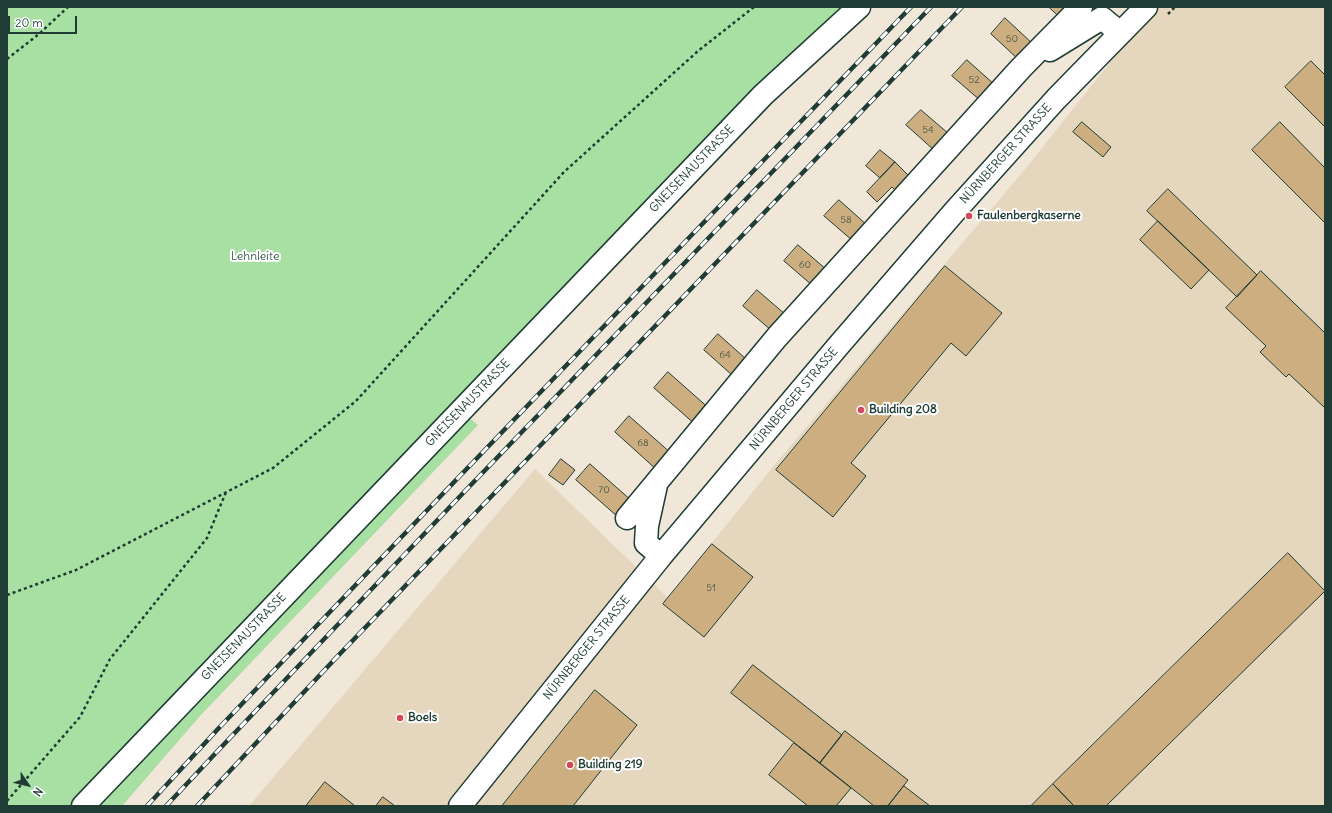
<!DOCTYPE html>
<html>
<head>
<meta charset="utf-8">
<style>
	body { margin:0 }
	#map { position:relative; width:1332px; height:813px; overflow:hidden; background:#f0e7d9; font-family:Delius,sans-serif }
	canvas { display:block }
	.frame { position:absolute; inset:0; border:8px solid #1f3d34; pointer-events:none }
	.north { position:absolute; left:8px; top:765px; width:40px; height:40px; -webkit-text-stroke:3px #fff; paint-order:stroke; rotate:125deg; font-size:11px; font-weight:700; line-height:16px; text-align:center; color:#1f3d34 }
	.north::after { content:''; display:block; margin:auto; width:14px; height:18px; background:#1f3d34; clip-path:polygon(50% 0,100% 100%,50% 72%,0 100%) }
	.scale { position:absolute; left:8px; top:16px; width:69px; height:18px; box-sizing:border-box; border:2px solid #1f3d34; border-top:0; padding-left:5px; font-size:12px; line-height:14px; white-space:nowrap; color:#1f3d34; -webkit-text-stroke:3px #fff; paint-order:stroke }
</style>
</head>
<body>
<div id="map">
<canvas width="1332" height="813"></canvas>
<div class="frame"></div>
<div class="north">N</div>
<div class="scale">20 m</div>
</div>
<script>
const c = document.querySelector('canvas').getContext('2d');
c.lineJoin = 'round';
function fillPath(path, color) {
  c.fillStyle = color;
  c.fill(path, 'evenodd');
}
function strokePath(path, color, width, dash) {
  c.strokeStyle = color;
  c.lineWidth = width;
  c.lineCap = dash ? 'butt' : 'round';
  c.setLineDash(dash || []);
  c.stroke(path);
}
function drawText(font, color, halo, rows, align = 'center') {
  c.font = font + ' Delius,sans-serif';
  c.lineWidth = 4;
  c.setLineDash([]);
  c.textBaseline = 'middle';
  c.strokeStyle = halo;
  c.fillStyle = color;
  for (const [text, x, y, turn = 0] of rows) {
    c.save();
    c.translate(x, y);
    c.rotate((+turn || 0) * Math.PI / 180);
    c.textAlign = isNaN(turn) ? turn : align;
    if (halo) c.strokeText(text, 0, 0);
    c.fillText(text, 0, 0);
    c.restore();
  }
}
const built = new Path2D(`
	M1154,7H1325V806H249L535,469L668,598L771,469L1026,168Z`);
const green = new Path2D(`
	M7,7H849L668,176L454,405L478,425L200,716L122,806H7Z`);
const building = new Path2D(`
	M1049,7H1069L1060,17Z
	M1005,18L1033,44L1019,60L991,34Z
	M967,60L995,85L981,101L952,76Z
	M1311,61L1325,75V127L1285,87Z
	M921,110L949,134L935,151L906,125Z
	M1082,122L1111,147L1103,157L1073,132Z
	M1280,122L1325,168V223L1252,150Z
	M880,150L895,162L880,178L866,166Z
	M895,162L909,176L895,190L892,187L877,202L867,192Z
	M1168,189L1257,275L1237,297L1147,211Z
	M839,200L867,225L853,241L824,216Z
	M1158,221L1209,270L1191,289L1140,240Z
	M798,245L827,270L813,286L784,261Z
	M945,266L1002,313L966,356L951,343L851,463L866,476L833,517L776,470Z
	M1261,271L1325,333V408L1289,374L1286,377L1260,352L1266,346L1226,308Z
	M757,290L786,315L772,331L743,306Z
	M718,334L746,359L732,375L704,350Z
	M668,372L711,410L697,426L654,388Z
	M629,416L672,454L657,470L615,432Z
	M561,459L575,470L563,485L549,475Z
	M590,464L632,501L618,517L576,480Z
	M712,544L753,577L704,637L663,604Z
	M1288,553L1325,591L1106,806H1074L1053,784Z
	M753,665L842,735L820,763L731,693Z
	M595,690L637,725L573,806H502Z
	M845,731L908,780L888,806H874L820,763Z
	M794,743L851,788L836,806H808L769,775Z
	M325,782L355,806H306Z
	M1053,784L1074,806H1031Z
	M904,786L930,806H888Z
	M383,797L395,806H376Z`);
const path = new Path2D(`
	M1168,14L1175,7
	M7,59L39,34L68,7
	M7,595L76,570L273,468L356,401L564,172L698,51L754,7
	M7,801L80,717L110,659L207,538L226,492`);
const minor = new Path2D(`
	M1050,50L1102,18L1120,33
	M656,485L647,526L646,543L661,556
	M627,518L777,337L1021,68L1081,7
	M83,806L763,95L859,7
	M460,806L661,556L839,345L955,211L1056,99L1146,7`);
const rail = new Path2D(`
	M147,806L217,730L456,480L911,7
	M166,806L228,740L466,490L931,7
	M197,806L334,660L962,7`);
const markers = [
	[969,216,4,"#d1495b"],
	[861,410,4,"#d1495b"],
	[400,718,4,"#d1495b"],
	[570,765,4,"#d1495b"]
];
const numberNames = [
	["50",1012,39],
	["52",974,80],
	["54",928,130],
	["58",846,220],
	["60",805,265],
	["64",725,355],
	["68",643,443],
	["70",604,490],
	["51",711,588]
];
const streetNames = [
	["NÜRNBERGER STRASSE",1006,154,-48],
	["GNEISENAUSTRASSE",692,169,-46],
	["NÜRNBERGER STRASSE",794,399,-50],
	["GNEISENAUSTRASSE",468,403,-46],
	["GNEISENAUSTRASSE",244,637,-46],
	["NÜRNBERGER STRASSE",587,648,-51]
];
const poiNames = [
	["Faulenbergkaserne",977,216],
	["Building 208",869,410],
	["Boels",408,718],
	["Building 219",578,765]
];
const parkNames = [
	["Lehnleite",255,257]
];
fillPath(built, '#e5d6be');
fillPath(green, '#a8dfa2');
fillPath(building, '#ccae80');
strokePath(building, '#1f3d34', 1);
strokePath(minor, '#1f3d34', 25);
strokePath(path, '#1f3d34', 2.5, [3, 3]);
strokePath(minor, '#fff', 22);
strokePath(rail, '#1f3d34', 4.5);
strokePath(rail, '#fff', 3, [9]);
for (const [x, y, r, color] of markers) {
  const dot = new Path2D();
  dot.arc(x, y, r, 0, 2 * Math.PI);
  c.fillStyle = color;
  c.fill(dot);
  strokePath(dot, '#fff', 1.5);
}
drawText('10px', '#4a5947', null, numberNames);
drawText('12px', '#1f3d34', '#fff', streetNames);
drawText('bold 12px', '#1f3d34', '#fff', poiNames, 'left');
drawText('12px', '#3a5d4a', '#fff', parkNames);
</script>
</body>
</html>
